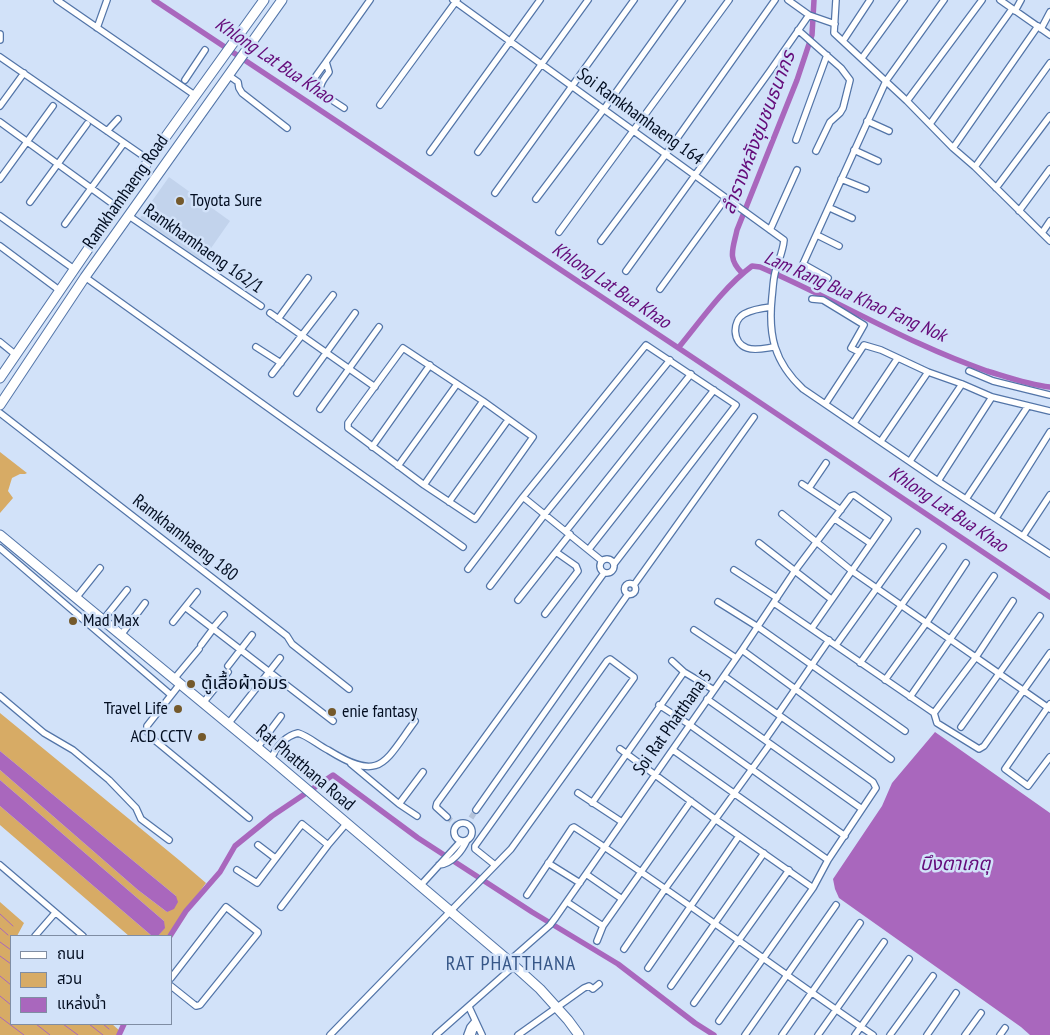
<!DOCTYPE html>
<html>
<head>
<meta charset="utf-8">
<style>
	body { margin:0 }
	#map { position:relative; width:1050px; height:1035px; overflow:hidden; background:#d2e2f9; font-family:"PT Sans Narrow","Noto Sans Thai",sans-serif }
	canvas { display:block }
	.legend { position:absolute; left:10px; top:935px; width:162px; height:90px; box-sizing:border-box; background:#d2e2f9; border:1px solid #7f8da3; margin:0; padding:6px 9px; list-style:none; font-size:15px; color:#030e21 }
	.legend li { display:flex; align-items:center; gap:10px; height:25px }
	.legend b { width:25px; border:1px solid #7f8da3 }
</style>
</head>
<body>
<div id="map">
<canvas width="1050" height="1035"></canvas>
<ul class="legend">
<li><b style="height:6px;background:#fff"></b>ถนน</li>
<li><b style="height:14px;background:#d7ab65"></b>สวน</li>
<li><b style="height:14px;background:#a967bd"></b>แหล่งน้ำ</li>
</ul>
</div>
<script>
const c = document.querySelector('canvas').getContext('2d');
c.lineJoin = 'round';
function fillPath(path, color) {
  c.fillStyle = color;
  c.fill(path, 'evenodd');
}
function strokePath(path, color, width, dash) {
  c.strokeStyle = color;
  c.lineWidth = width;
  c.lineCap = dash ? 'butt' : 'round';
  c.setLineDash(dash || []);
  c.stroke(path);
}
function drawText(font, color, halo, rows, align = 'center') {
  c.font = font + ' "PT Sans Narrow","Noto Sans Thai",sans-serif';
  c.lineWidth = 5;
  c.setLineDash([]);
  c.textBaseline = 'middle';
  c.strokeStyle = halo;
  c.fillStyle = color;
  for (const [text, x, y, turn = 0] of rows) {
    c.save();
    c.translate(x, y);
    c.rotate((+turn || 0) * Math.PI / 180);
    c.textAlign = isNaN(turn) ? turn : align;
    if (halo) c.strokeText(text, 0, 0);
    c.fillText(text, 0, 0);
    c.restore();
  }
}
const built = new Path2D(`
	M169,177L230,221L202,261L140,218Z`);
const green = new Path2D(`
	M0,452L27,473L25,474H20L12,478L8,491L13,498L0,513Z
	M0,713L179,860L206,883L167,936H158L164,928V921L0,780V770L138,890L167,912L176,896L0,751Z
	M0,806L152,936H129L0,825Z
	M0,902L24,923L17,936H11V1024H112L120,1031L118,1035H0Z`);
const water = new Path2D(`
	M935,732L1050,813V1035H1030L1021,1027L839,898L835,889L833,879L882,806L892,783Z
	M0,751L176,896L178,902L174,909L167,912L138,890L0,770Z
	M0,780L164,921L165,928L158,936H152L0,806Z`);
const stream = new Path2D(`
	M0,914L13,926
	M0,928L8,935
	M0,942L11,950
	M0,956L11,964
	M0,976L11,985
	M0,996L11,1005
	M0,1017L24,1035
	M36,1024L50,1035
	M63,1024L78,1035
	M89,1024L103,1035
	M103,1024L109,1029`);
const canal = new Path2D(`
	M154,0L677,347L1050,597
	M742,273C727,258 733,249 737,230L797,80L812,35L814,0
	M679,347C702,319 723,288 752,266L760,267C837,300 908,344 987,371C1007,377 1029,385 1050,387
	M170,936L186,911L220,872L235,846L272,816L333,775L418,838L532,912L618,964L695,1023L714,1035
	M119,1035L124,1024`);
const streetTunnel = new Path2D(`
	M447,817L454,823
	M471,818L476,810`);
const street = new Path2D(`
	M57,0L196,96
	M453,0L784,240C783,252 778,261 775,273C773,281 773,289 772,297C768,335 774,362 803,389L938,481L1050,554
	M788,0L809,15L835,24
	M836,0L834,33L907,101L953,148L975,167L1050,241
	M1000,0L1050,35
	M1015,11L1021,0
	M97,28L107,0
	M1041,29L1050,12
	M798,30L841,68L850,80L843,108L840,113L830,122L816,151
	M0,34V40
	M843,41L870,0
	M0,57L149,160
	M862,58L904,0
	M228,75L238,82L239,88L242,93L287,128
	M185,80L205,50
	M320,86L313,80L326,62
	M907,101L982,0
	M380,105L457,0
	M0,106L24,73
	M344,108L321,93C318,85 325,78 329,72L326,62L370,0
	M867,121L889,131
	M0,122L117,207
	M930,124L1012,9
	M107,131L118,119
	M796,140L827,55
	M953,148L1038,26
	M854,150L878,161
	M430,152L540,0
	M478,152L588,0
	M975,167L1050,63
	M0,179L53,106
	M841,179L866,189
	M996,188L1050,116
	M495,193L634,0
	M536,199L604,109L682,0
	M30,202L87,124
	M830,208L852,218
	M1019,211L1050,169
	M0,216L74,269
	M129,216L261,306
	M65,224L124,143
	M770,230L797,170
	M559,232L729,0
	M1042,233L1050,221
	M817,235L839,246
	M601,241L666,154L775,0
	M0,246L59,290
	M626,271L770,71L809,15
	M85,277L463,547
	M828,278L803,264L886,81L944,0
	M660,289L726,198
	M812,299L823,300L864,325L851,348L859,352
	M771,307C762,308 753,309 744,314C732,321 732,343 747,348C755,351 766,348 774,347
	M270,313L375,387
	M278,319L308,278
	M0,342L16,355
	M256,347L281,363
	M403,348L483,401L533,437L475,519L424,485L348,428V423Z
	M969,371L993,381L1050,395
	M272,374L333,295
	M297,393L355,313
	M826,403L864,345L881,350L928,372L962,384L992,397L1050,411
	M320,409L379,327
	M0,413L287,636L292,644L349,689
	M854,423L897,359
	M881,441L928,372
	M372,447L430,365
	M910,461L962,384
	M398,466L457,384
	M938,481L992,397
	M802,484L841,510
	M424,485L483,401
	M809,488L826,463
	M523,497L602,561
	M966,499L1028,406
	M449,502L508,420
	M782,514L852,571L1050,709
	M996,518L1050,432
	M835,519L870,543
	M566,531L691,374
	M1023,536L1050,495
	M759,543L831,599
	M0,548L171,695
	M589,549L714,390
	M600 566a7 7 0 1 1 14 0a7 7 0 1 1-14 0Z
	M468,569L523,497L646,345L736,405L614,564
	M734,570L777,598
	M624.5 589a5.5 5.5 0 1 1 11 0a5.5 5.5 0 1 1-11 0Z
	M634,585L754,417
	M490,586L545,514L670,360
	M197,592L185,607L333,721
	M76,598L100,568
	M518,600L570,534
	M718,602L758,627L905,731
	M774,603L934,713L937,723L979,749L984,746L1050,653
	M545,614L578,571L576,566L556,552
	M103,620L127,590
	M173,622L185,607
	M212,629L224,615
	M694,630L736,658
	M121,635L145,603
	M201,645L213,629
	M836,645L917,532
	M742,650L891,759
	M672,661L684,672L714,690
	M860,663L943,547
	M228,666L252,635
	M174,679L199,649
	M885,680L927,622L966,563
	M180,684L147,726V731L152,738L249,818
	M0,696L44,733L73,750L109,780L136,808L141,819L169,840
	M910,697L994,576
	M707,699L862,809
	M203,703L228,672
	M1050,704L1005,769L1028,786L1050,757
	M659,705L690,725L845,836
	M934,713L976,657L1013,601
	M778,714L829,640
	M228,724L280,658
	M961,727L1040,616
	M765,740L781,717
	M257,748L281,716
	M620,749L715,819L813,888
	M673,750L828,860
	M271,759C276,748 285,736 298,733C308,736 318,745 328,750C381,783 384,763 415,721
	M351,764L399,804L423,772
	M578,793L622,822
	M592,803L684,672
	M399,804L417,816
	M476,810L628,594
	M447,817L436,807L437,803L604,573
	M454 832a9 9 0 1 1 18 0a9 9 0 1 1-18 0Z
	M258,845L275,858
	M548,863L580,883
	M0,865L83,936
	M439,865C452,864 462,851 467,840
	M237,870L257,883L302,824L328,845
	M586,874L622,899
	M420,886L461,841
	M527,895L572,828L574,827C676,893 773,967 873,1035
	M567,902L603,926
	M281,907L328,845L346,824
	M35,936L55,913
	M597,941L603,926L691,801
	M624,949L665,889L770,744
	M509,961L550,925L556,917L742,650L794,572L851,496L854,495L888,519L812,628
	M648,968L739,836
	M171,978L226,907L258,932V933L200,1005L196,1006L171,986
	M671,986L764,853
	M694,1003L789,870
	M469,1007L482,1035
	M719,1021L813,888L828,860L876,788L873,782L724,676
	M330,1035L511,849L634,678V677L610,659L607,661L475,846V849L495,865
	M436,1035L514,966
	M467,1035L470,1027L475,1021
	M472,1035L474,1029L477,1026
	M518,1035L584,988L589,986L593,989L599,984
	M745,1035L836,905
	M782,1035L860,923
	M818,1035L884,942
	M855,1035L909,959
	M890,1035L933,976
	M927,1035L956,993
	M965,1035L981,1013
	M1000,1035L1005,1028`);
const secondary = new Path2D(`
	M0,535L271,759L509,961L540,989L568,1020L579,1035`);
const primary = new Path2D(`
	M0,378L149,160L264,0
	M0,405L85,277L282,0`);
const markers = [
	[180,201,5,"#74592b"],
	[73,621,5,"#74592b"],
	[191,684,5,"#74592b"],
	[178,709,5,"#74592b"],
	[332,712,5,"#74592b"],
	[202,737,5,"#74592b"]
];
const streetNames = [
	["Soi Ramkhamhaeng 164",640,117,36],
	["Ramkhamhaeng Road",126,192,-55],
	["Ramkhamhaeng 162/1",203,249,35],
	["Ramkhamhaeng 180",185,538,38],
	["Soi Rat Phatthana 5",673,723,-55],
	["Rat Phatthana Road",305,768,40]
];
const poiNames = [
	["Toyota Sure",190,201],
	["Mad Max",83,621],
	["ตู้เสื้อผ้าอมร",201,684],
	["Travel Life",168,709,"right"],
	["enie fantasy",342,712],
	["ACD CCTV",192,737,"right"]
];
const waterNames = [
	["Khlong Lat Bua Khao",274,61,34],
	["ลำรางหลังชุมชนธนากร",759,133,-69],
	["Khlong Lat Bua Khao",611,286,34],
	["Lam Rang Bua Khao Fang Nok",855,297,24],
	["Khlong Lat Bua Khao",948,510,34],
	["บึงตาเกตุ",955,865]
];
const quarterNames = [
	["RAT PHATTHANA",511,964]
];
fillPath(built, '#c2d3ec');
fillPath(green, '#d7ab65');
fillPath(water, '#a967bd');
strokePath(stream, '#a967bd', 1);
strokePath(canal, '#a967bd', 5.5);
strokePath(streetTunnel, '#b3c2d9', 5.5, [5.5, 3]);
strokePath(street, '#5375a8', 8);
strokePath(secondary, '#5375a8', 11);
strokePath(primary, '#5375a8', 11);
strokePath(street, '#fff', 5.5);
strokePath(secondary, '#fff', 9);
strokePath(primary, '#fff', 9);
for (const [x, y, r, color] of markers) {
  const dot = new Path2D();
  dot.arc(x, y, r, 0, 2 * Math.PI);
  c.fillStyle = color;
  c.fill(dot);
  strokePath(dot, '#d2e2f9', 2);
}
drawText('18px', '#030e21', '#d2e2f9', streetNames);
drawText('18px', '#030e21', '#d2e2f9', poiNames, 'left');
drawText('italic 19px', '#640b7a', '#d2e2f9', waterNames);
c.letterSpacing = '1px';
drawText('20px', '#365687', '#d2e2f9', quarterNames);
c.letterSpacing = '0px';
</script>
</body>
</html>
